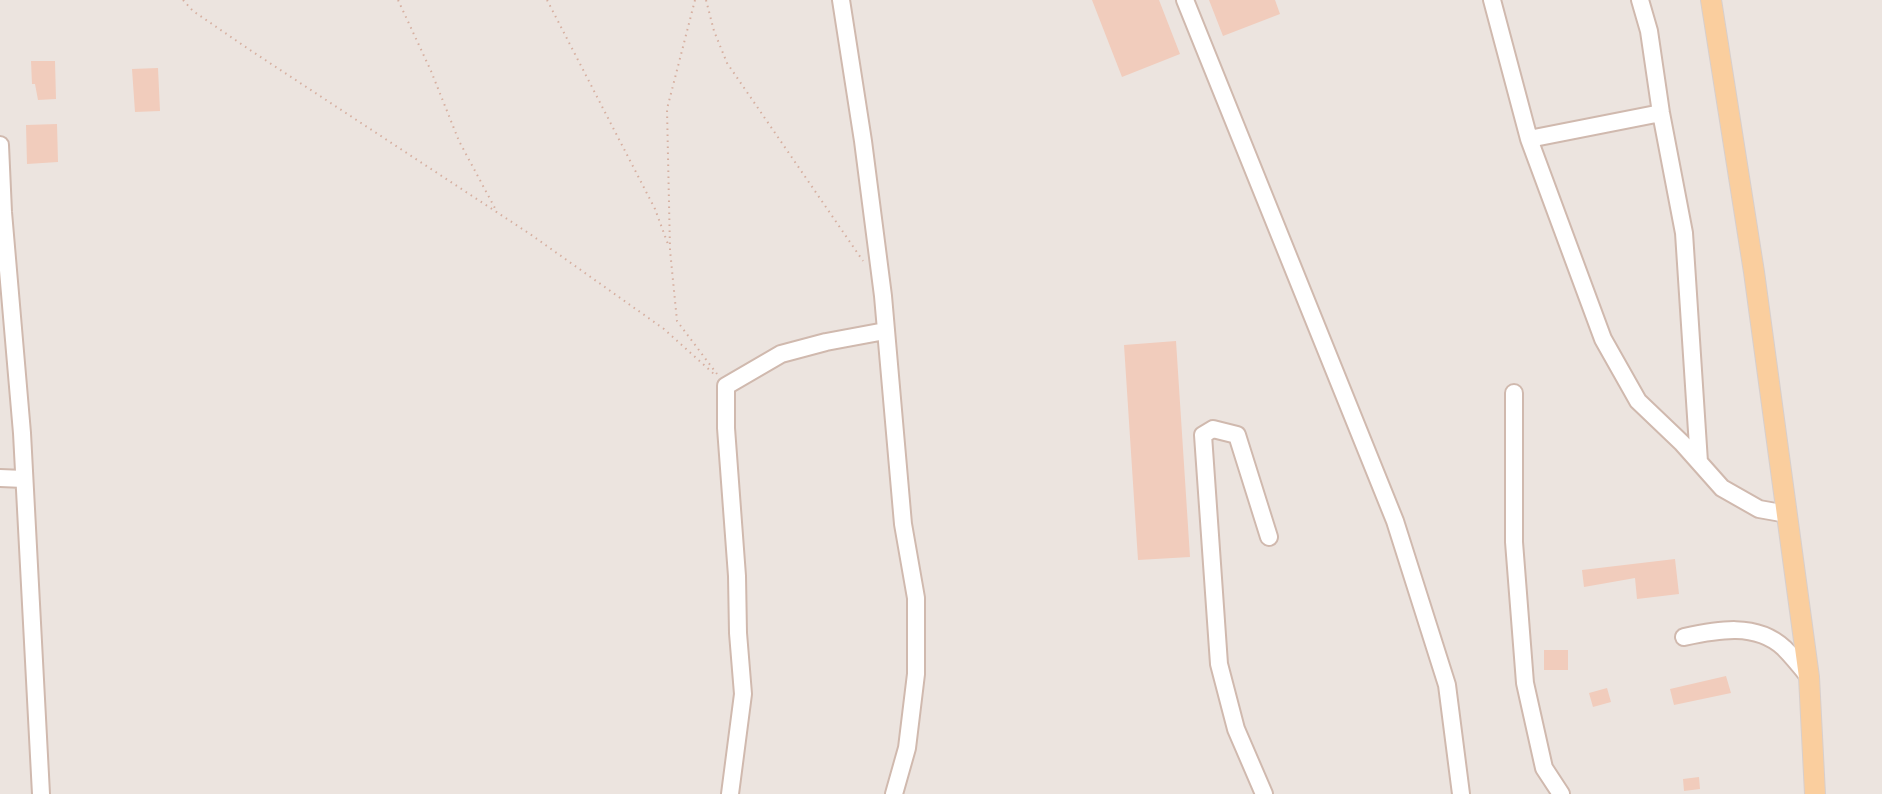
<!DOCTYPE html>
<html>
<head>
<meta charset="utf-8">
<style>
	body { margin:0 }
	canvas { display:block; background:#fcf0e5 }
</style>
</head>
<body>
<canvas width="1882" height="794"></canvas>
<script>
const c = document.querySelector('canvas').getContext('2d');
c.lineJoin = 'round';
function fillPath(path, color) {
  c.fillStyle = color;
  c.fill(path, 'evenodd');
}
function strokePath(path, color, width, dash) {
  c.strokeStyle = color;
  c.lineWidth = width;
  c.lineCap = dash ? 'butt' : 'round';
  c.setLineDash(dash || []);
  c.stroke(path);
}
const industrial = new Path2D(`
	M0,0H1882V794H0Z`);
const building = new Path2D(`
	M1092,0H1159L1180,54L1122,77Z
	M1209,0H1275L1280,14L1223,36Z
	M31,61H55L56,99L38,100L35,84H32Z
	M158,68L160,111L135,112L132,69Z
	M57,124L58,162L27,164L26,125Z
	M1176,341L1190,557L1138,560L1124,345Z
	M1675,559L1679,594L1637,599L1635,578L1584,587L1582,570Z
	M1544,650H1568V670H1544Z
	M1726,676L1731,693L1674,705L1670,689Z
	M1607,688L1611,702L1593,707L1589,693Z
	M1699,777L1700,789L1684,791L1683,779Z`);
const path = new Path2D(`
	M183,0L193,11L250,50L530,234L664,329L715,375
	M398,0L431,71L459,141L497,212
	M547,0L655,209L669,247
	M695,0L667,109L670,250L677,321L717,374
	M706,0L714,31L727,63L863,261`);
const minor = new Path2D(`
	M841,0L863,141L883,296L903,524L916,598V674L907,748L894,794
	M1185,0L1395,521L1447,685L1461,794
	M1492,0L1529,139L1603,339L1638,401L1682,443L1722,488L1759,509L1787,514
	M1640,0L1649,31L1661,113L1684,233L1699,462
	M1529,139L1661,113
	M0,145L3,212L22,433L41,794
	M1514,393V542L1525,683L1544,768L1561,794
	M0,478L24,479
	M1684,637C1717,630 1756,622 1784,648C1793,657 1801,667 1809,677
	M730,794L743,694L738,633L737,576L726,428V386L781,354L826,342L885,331
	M1264,794L1236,729L1219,664L1203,435L1213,429L1237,435L1269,537`);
const major = new Path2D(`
	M1711,0L1754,272L1809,677L1815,794`);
fillPath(industrial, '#ece4df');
fillPath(building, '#f1ccbc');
strokePath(minor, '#d0b9ae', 20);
strokePath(major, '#d8cfcc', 22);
strokePath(path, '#d6afa0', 2, [1.5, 4.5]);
strokePath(minor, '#fff', 16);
strokePath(major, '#face9e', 20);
</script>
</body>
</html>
